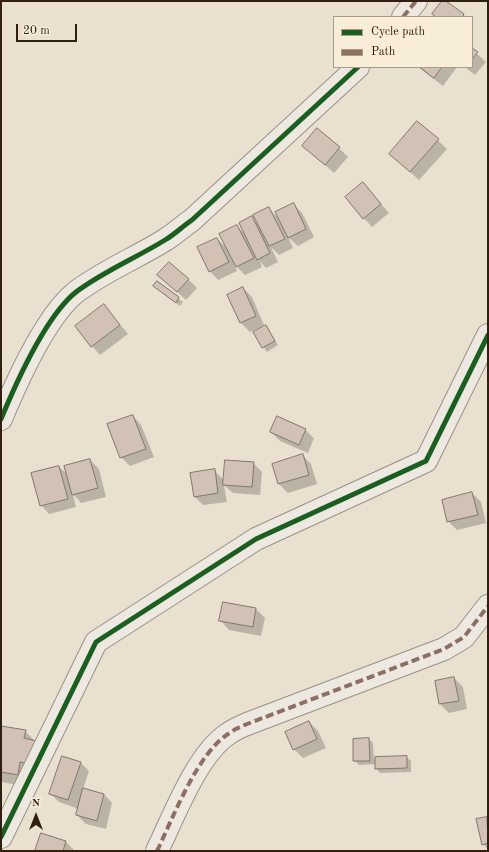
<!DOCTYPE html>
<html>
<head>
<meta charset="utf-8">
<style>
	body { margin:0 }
	#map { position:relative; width:489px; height:852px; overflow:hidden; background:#eae0d0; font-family:"Old Standard TT",serif }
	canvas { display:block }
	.frame { position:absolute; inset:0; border:2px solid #312012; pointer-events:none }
	.legend { position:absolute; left:333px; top:16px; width:140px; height:52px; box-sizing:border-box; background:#f8edd9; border:1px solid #a89b89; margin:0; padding:5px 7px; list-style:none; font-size:12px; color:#312012 }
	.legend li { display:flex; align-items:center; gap:8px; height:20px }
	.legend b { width:20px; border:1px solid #a89b89 }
	.north { position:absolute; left:16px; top:796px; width:40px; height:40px; -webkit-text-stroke:3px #f8edd9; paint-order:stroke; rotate:0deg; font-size:11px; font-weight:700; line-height:16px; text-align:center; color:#312012 }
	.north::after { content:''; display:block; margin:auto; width:14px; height:18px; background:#312012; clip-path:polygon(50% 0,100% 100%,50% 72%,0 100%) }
	.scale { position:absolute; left:16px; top:24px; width:61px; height:18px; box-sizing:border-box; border:2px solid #312012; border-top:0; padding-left:5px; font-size:12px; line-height:14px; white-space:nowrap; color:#312012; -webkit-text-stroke:3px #f8edd9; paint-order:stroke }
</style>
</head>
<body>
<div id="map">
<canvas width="489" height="852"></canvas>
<div class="frame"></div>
<ul class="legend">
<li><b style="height:5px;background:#1b5e20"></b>Cycle path</li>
<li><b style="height:5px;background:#8d6e63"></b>Path</li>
</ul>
<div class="north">N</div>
<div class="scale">20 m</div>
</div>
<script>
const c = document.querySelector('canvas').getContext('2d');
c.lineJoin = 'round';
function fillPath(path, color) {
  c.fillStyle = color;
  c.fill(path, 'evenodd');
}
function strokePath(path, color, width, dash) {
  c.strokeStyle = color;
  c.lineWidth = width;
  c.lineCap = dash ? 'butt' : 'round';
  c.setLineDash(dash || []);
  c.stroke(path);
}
const shadow = new Path2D(`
	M472,49L486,62L475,75L465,67H472Z
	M418,67H457L443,86Z
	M418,122L447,149L419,180L390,154Z
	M303,146L339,148L348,157L334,173Z
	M363,183L389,213L372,227L364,218Z
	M293,204L302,213L314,237L298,246L288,237L293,248L279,255L271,247L278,262L266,268L260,261L262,267L245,275L235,265L237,271L218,280L210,271L217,239L227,248L237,226L245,234L252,218L258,224L269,209L279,219Z
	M159,275L188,279L197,288L186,300Z
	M157,283L183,302L180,306L154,286Z
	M243,288L252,297L264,325L250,332L241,323L228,295Z
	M104,305L128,334L100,355L92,346Z
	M266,326L278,345L267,352L254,333Z
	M133,416L141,425L154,457L130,466L121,457Z
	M305,430L314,438L308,453L280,441L271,432Z
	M302,455L311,464L317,484L288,493L279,484Z
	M90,460L99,469L106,497L81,503L73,494L76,507L49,514L41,505L59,467L68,475Z
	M253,463L262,472L260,495L233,493L224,485L227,502L203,505L195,497L214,470L224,480Z
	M472,493L481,502L486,523L457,530L448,521Z
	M224,603L256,609L265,618L261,636L229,630L221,621Z
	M454,678L463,687L467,709L449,713L440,704L436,682Z
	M309,722L318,731L326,748L303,758L294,749Z
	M1,727L25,731L48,754L44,776L32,774L30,787L1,782Z
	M369,739L373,743L374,758L406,757L411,761V772L380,773L376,768V764L359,765L354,760V740Z
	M80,762L89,771L83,789L104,794L112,803L106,829L86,824L77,815L79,809L59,802L51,794Z
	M486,818L488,820L487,848L483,844Z
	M42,834L66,842L75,851H36Z`);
const building = new Path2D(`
	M442,1H446L464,14L463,17H436L432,14Z
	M472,48L478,52L472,59Z
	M420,67H442L434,78Z
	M417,121L439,139L410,172L389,154Z
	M317,128L340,147L325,165L302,146Z
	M363,182L381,204L363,219L345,197Z
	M294,203L306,229L288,238L275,212Z
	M269,207L285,239L269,246L253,215Z
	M252,216L270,253L257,260L239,223Z
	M237,225L254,258L236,267L219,234Z
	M217,238L229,262L209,272L197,247Z
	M169,262L189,279L177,292L157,275Z
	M157,281L179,297L176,303L153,286Z
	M243,287L256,316L240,323L227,295Z
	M104,304L120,325L91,347L75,326Z
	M266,325L275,341L262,348L253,332Z
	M133,415L146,449L120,458L107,424Z
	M277,416L306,429L299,445L270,432Z
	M303,454L309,475L278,484L272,464Z
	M90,459L98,488L72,495L64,466Z
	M225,460L254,462L252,487L223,485Z
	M59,466L68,499L40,506L31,473Z
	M215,469L218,493L194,497L190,473Z
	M472,492L478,515L447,522L442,500Z
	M223,602L256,608L253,627L219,621Z
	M454,677L459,701L439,704L435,681Z
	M309,721L317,739L293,750L285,732Z
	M1,726L26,730L24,738L36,741L32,764L20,762L18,775L1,772Z
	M369,738L370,761H353V739Z
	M62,756L81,762L68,800L49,794Z
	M407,756V768L375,769V757Z
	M83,788L104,794L97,821L76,815Z
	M487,817L488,843L482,845L476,819Z
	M41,833L66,841L63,851H35Z`);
const minor = new Path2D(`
	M403,17L416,1
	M1,419C16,383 46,316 76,292C104,271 136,258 165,240C175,234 183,226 192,220L358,67
	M1,837L96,642L256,539L426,461L488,335
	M157,851C173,818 197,754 228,734C233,730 240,727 247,724L444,649L464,637L488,606`);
const quiet = new Path2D(`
	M403,17L416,1
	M157,851C173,818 197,754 228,734C233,730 240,727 247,724L444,649L464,637L488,606`);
const cycleway = new Path2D(`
	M1,419C16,383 46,316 76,292C104,271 136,258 165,240C175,234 183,226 192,220L358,67
	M1,837L96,642L256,539L426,461L488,335`);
fillPath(shadow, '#0003');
fillPath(building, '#d2c1b5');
strokePath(building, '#7f776d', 1);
strokePath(minor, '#999186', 24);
strokePath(minor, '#ede8e0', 22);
strokePath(quiet, '#8d6e63', 4, [8, 4]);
strokePath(cycleway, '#1b5e20', 5);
</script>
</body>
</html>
